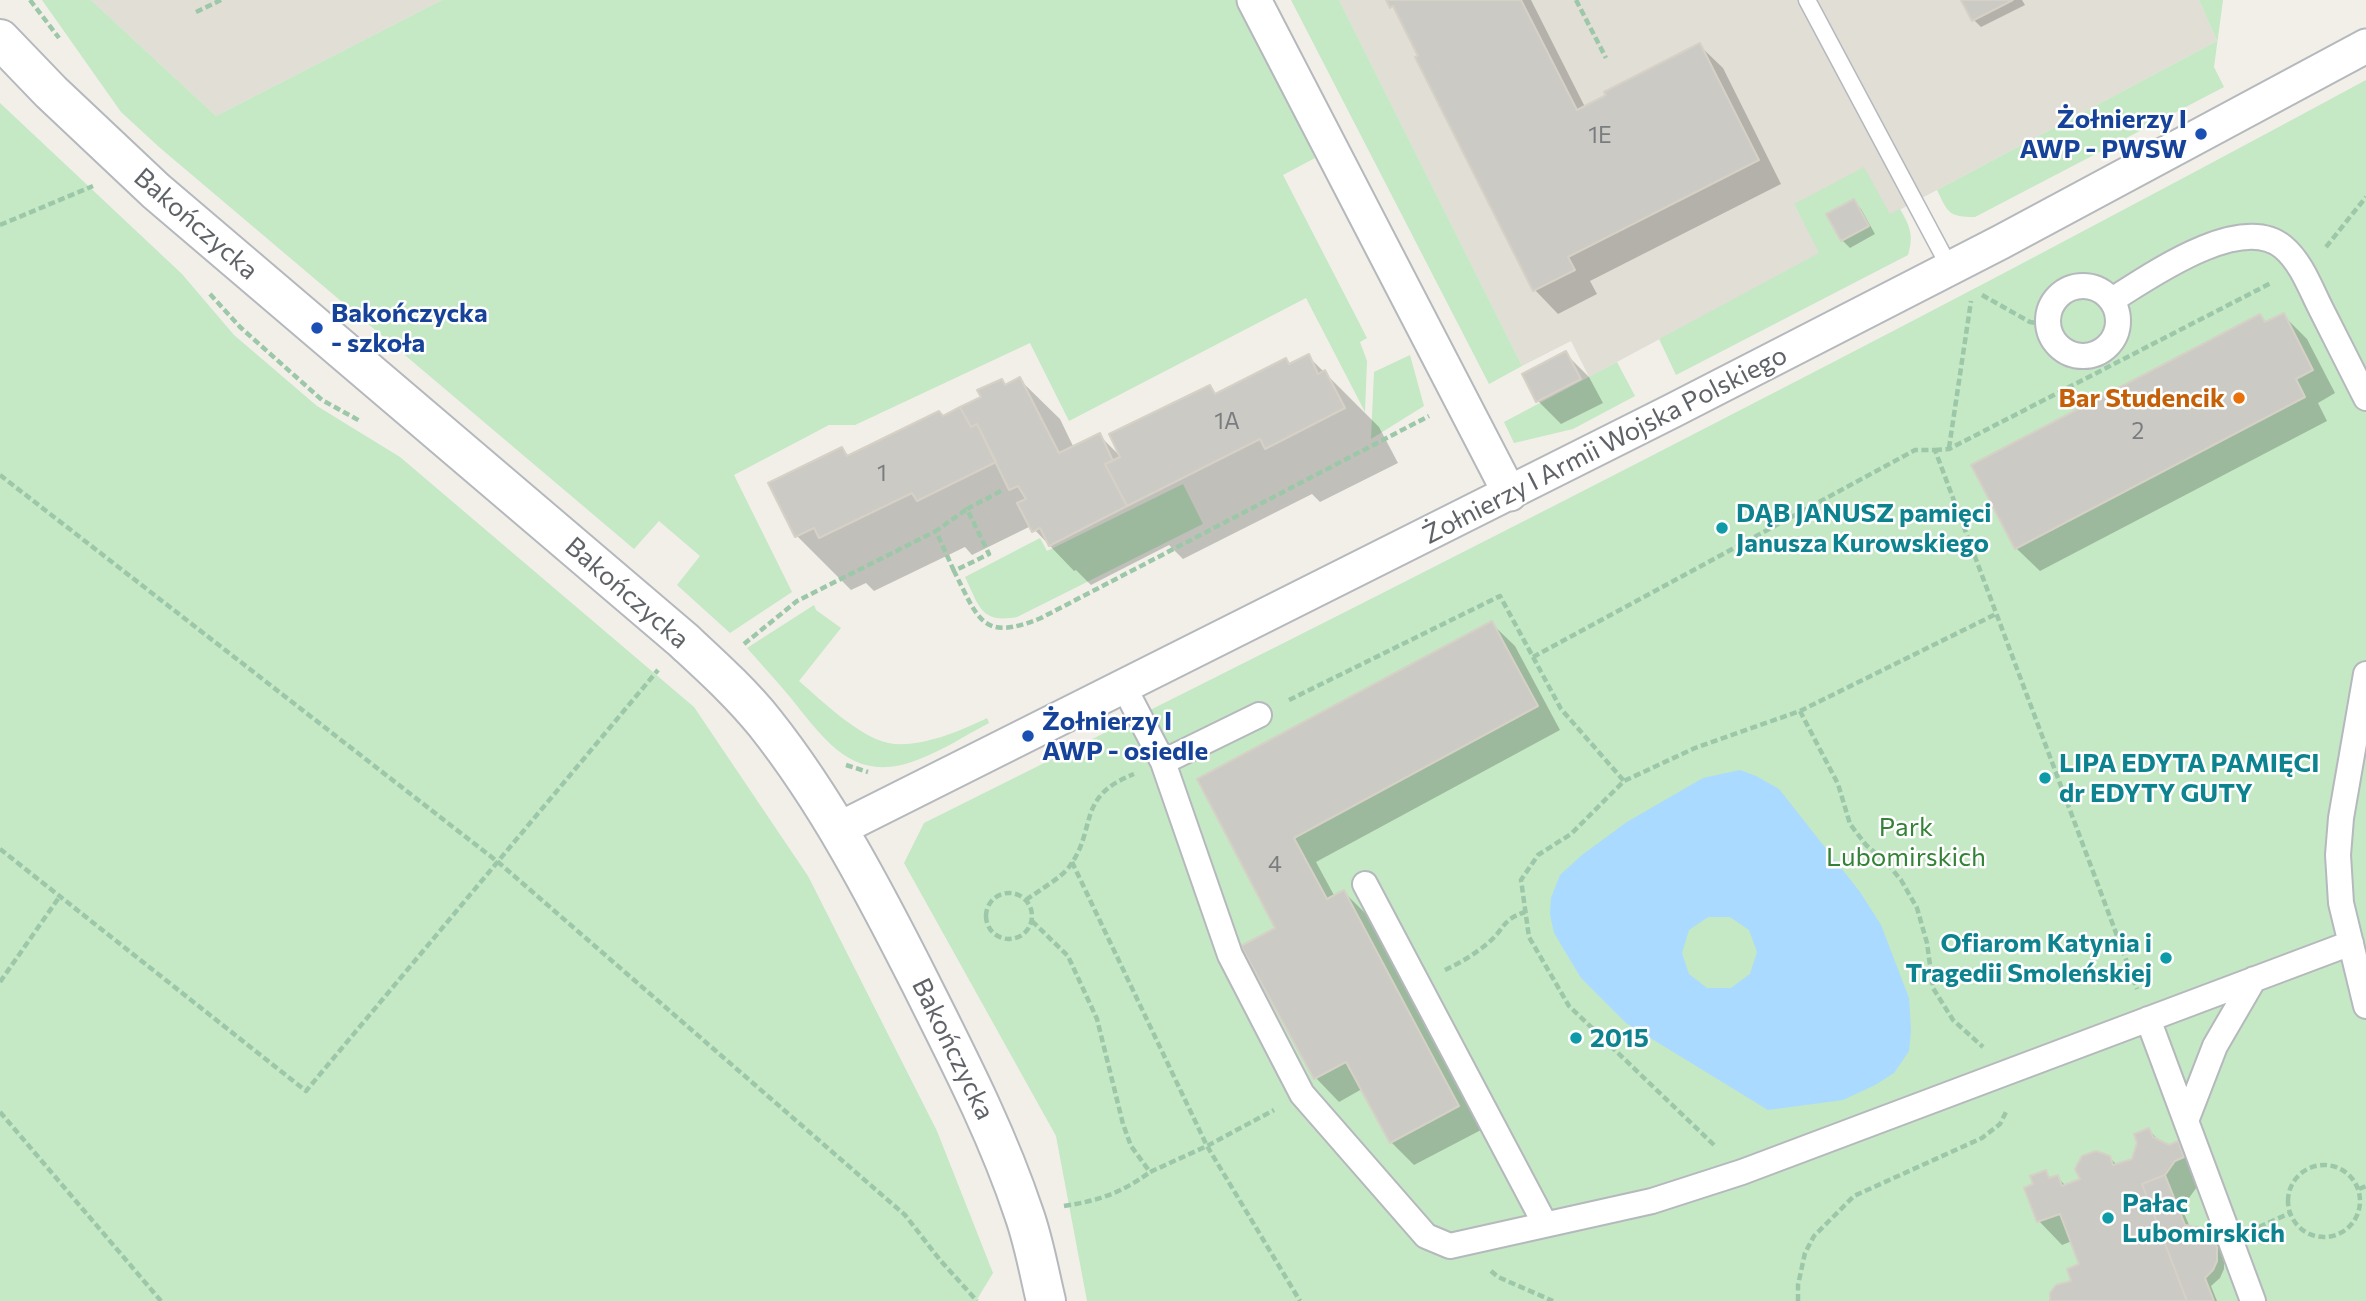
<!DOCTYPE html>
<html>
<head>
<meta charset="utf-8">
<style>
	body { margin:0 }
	canvas { display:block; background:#f1efe8 }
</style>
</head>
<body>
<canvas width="2366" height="1301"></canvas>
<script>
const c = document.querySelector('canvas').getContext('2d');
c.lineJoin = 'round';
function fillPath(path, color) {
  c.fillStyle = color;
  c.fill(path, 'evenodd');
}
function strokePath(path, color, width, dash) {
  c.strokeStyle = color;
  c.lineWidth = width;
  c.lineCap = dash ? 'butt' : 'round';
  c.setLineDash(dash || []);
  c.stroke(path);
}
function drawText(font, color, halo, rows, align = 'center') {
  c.font = font + ' Commissioner,sans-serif';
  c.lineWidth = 5;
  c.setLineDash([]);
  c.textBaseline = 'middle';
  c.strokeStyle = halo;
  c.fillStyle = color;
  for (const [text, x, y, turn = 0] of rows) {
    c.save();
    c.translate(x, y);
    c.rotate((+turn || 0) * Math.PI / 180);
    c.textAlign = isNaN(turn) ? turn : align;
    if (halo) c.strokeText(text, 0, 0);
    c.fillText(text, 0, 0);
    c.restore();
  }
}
const education = new Path2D(`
	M91,0H442L216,116Z
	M1339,0H2199L2217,41L1890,215L1794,204L1820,253L1589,377L1571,341L1522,366Z`);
const green = new Path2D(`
	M42,0H91L216,116L442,0H1239L1315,158L1283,175L1367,338L1360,342L1367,361L1365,412L1306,298L1069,421L1030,343L855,425H829L734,475L792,592L730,633L677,585L700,556L659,521L634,549L159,147L121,112Z
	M1291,0H1339L1522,366L1489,384Z
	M2199,0H2223L2214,67L2224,87L1975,217C1949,217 1948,213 1937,190L2217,41Z
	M2366,80V1301H1087L1056,1136L904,863L924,823C1408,582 1891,337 2366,80Z
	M0,103L182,274L234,335L317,406L400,457L694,707L808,876L937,1131L993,1273L976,1301H0Z
	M1864,167L1890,214L1900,209C1910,226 1914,236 1908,255L1676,375L1659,339L1819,253L1794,204Z
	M1410,355L1424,406L1371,439L1374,372Z
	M1617,362L1635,396L1573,429L1514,443L1504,422Z
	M1183,484L1203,524L1017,617C980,624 979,605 965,577L1040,538L1047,551Z
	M814,605L816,610L841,628L799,681C822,701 858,736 888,743C918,749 961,731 987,718L989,723C966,735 942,751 917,760C853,785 825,740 790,697C776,680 761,664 747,648Z`);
const water = new Path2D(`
	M1740,770L1756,776L1779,789L1860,892L1881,925L1909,998L1911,1030L1909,1051L1894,1073L1875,1085L1843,1100L1768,1110L1626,1023L1581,978L1554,933L1550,914L1551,898L1560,875L1582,855L1627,822L1703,778ZM1708,917H1730L1749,930L1757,952L1750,974L1731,988H1707L1689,974L1682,953L1689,930Z`);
const shadow = new Path2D(`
	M1388,0H1531L1585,107L1699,45L1723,68L1781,184L1590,281L1597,294L1558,314L1535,290L1417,58L1420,56L1400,15Z
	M1963,0H2022L2025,5L1981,27L1974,20Z
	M1854,201L1861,209L1875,234L1850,248L1842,240Z
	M2260,316L2267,323L2284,316L2307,339L2335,393L2318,403L2327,421L2040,571L2016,548Z
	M1566,354L1589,377L1603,403L1561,424L1538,401Z
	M1308,356L1379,427L1398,463L1320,502L1312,494L1183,559L1169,545L1091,585L1076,570L1074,571L1031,526L972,555L965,547L874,591L866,583L851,590L797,536L842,449L850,457L943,418L983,398L1001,381L1006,386L1019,379L1060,419L1074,448L1099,435L1120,456L1209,387L1217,395L1286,360L1291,365Z
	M1491,623L1515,646L1560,730L1316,862L1335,897L1344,892L1367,915L1481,1130L1414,1165L1391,1142L1362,1089L1339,1102L1316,1078L1244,947L1277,928L1200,779Z
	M2149,1130L2161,1143L2169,1147L2178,1143L2201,1167L2199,1184L2189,1198L2179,1202L2190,1227L2203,1230L2221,1248L2224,1256V1269L2220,1278L2211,1286L2217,1301H2052L2074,1282L2081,1265L2072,1241L2062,1245L2039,1221L2036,1185L2045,1172L2052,1179L2057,1177L2066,1186L2082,1180L2109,1157L2118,1166L2133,1160Z`);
const building = new Path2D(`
	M1386,0H1521L1577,110L1606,95L1604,92L1700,43L1759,160L1568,257L1575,270L1533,291L1415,57L1418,56L1393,6L1390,8Z
	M1961,0H2013L1972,21Z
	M1854,199L1869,226L1841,241L1826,214Z
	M2284,313L2313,370L2296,379L2305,397L2015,549L1971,465L2260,314L2265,322Z
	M1566,351L1581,379L1536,402L1522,374Z
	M1309,354L1318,374L1325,370L1345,408L1265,449L1260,439L1127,506L1105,464L1120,457L1109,434L1210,385L1215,394L1286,358L1289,364Z
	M1020,377L1059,453L1100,433L1113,461L1105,464L1127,506L1049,546L1040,528L1032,532L1017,503L1026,499L1018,486L1009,490L977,424L971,427L960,407L981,397L977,390L1002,379L1005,385Z
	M960,407L971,427L977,424L996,462L917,501L912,493L819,538L814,528L795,537L768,483L842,447L847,456L939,411L943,416Z
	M1492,621L1538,706L1294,838L1327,899L1344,890L1459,1106L1390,1143L1346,1062L1314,1079L1241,946L1275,928L1197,779Z
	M2149,1128L2153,1137L2169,1145L2178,1141L2184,1157L2175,1161L2165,1175L2142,1184L2187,1301H2050V1293L2056,1285L2071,1281L2067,1269L2079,1264L2060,1214L2037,1222L2024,1188L2033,1184L2030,1176L2046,1170L2049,1178L2058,1175L2062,1186L2080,1179L2075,1169L2082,1156L2096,1151L2110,1156L2113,1165L2132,1159L2137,1143L2134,1134Z
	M2165,1175L2185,1225L2204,1228L2211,1235L2217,1247V1261L2213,1270L2205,1278L2214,1301H2187L2142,1184Z`);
const path = new Path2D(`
	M30,0L59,38
	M1576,0L1606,58
	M196,12L221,0
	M0,225L93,186
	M2326,247L2366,197
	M210,294L240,327L322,400L360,421
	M1982,295L2030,322L2048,325
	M1949,448L1971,301
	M1935,450L1949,449L2271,283
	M0,475L498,862L905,1215L940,1260L977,1301
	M1001,491L967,509L989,554L954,571C979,620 982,642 1041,618L1429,416
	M954,571L936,531L967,509
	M744,644L797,601L936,531
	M1533,657L1561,709L1624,781
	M1289,700L1500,596L1533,657L1915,450H1935L2137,989
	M1800,711L1996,614
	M846,765L868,772
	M0,849L306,1091L658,670
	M1072,862L1207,1146L1274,1110
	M986 916a23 23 0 1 1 46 0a23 23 0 1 1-46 0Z
	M1026,900C1038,891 1061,878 1069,867C1098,828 1075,797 1134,774
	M1032,921L1068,956L1097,1019L1123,1124L1131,1146L1150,1172L1207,1146L1300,1301
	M1445,970C1460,963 1475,954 1488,943C1505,929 1501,920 1525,912
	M0,982L60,896
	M0,1112L161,1301
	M1714,1145L1569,1006L1529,937L1521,880L1538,855L1571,834L1624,781L1695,748L1800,711L1838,784L1850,824L1866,845L1886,862L1901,880L1917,908L1927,943L1933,988L1953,1020L1983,1047
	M2288 1201a36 36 0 1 1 72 0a36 36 0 1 1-72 0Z
	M2359,1189L2366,1186
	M1064,1206C1101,1200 1121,1193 1150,1172
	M2259,1227L2290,1213
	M1491,1271L1498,1277L1553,1301
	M1798,1301V1285L1805,1253L1814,1236L1854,1196L1982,1138L2000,1124L2007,1110`);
const service = new Path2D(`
	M1807,0L1950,268`);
const pedestrian = new Path2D(`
	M2048 321a35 35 0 1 1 70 0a35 35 0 1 1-70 0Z
	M2112,300C2150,276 2241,212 2283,247C2301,262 2310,287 2320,307C2335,337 2351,368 2366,398
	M2366,674L2341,818L2338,855L2341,903L2366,1006
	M1124,687L1163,762L1230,955L1302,1094L1426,1236L1450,1246L1652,1201L1742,1172L2351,943
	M1163,762L1259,715
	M1365,884L1545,1224
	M2148,1019L2253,1301
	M2186,1121L2215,1046L2254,979`);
const minor = new Path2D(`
	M1254,0L1510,494
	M837,830L1672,411L2001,242L2366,46`);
const tertiary = new Path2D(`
	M0,39L51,92L156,191L683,640C711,666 741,693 765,723C827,801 875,893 920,982C958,1058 997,1133 1024,1214C1034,1242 1039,1272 1046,1301`);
const markers = [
	[2201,134,7,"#1a4fb4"],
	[317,328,7,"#1a4fb4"],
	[2239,398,7,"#e8710a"],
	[1722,528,7,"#0f9aa8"],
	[1028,736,7,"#1a4fb4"],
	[2045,778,7,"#0f9aa8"],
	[2166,958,7,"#0f9aa8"],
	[1576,1038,7,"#0f9aa8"],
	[2108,1218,7,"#0f9aa8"]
];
const numberNames = [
	["1E",1600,135],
	["1A",1227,421],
	["2",2138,431],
	["1",882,473],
	["4",1275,864]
];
const transitNames = [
	["Żołnierzy I",2187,119,"right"],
	["AWP - PWSW",2187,149,"right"],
	["Bakończycka",331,313],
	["- szkoła",331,343],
	["Żołnierzy I",1042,721],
	["AWP - osiedle",1042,751]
];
const streetNames = [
	["Bakończycka",196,224,41],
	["Żołnierzy I Armii Wojska Polskiego",1605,445,-27],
	["Bakończycka",627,593,41],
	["Bakończycka",953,1049,64]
];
const foodNames = [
	["Bar Studencik",2225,398]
];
const cultureNames = [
	["DĄB JANUSZ pamięci",1736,513],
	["Janusza Kurowskiego",1736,543],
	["LIPA EDYTA PAMIĘCI",2059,763],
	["dr EDYTY GUTY",2059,793],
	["Ofiarom Katynia i",2152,943,"right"],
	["Tragedii Smoleńskiej",2152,973,"right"],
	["2015",1590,1038],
	["Pałac",2122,1203],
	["Lubomirskich",2122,1233]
];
const parkNames = [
	["Park",1906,827],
	["Lubomirskich",1906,857]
];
fillPath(education, '#e1ded6');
fillPath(green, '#c5e8c5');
fillPath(water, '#aadaff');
fillPath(shadow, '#0003');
fillPath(building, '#cccac5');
strokePath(building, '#d6d1c6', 2);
strokePath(service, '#b5b8bc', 19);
strokePath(pedestrian, '#b5b8bc', 28);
strokePath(minor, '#b5b8bc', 37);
strokePath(tertiary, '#b5b8bc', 42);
strokePath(path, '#9cc7a9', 4.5, [7, 3.5]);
strokePath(service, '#fff', 16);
strokePath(pedestrian, '#fff', 24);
strokePath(minor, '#fff', 33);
strokePath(tertiary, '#fff', 38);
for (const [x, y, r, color] of markers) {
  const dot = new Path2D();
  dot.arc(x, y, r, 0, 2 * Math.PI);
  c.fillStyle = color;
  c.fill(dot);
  strokePath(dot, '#fff', 2.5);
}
drawText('23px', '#7a7d7f', null, numberNames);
drawText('bold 26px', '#164399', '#fff', transitNames, 'left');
drawText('26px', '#5f6368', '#fff', streetNames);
drawText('bold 26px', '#c56008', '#fff', foodNames, 'right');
drawText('bold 26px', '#0d838f', '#fff', cultureNames, 'left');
drawText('26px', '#348238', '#fff', parkNames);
</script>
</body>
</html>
